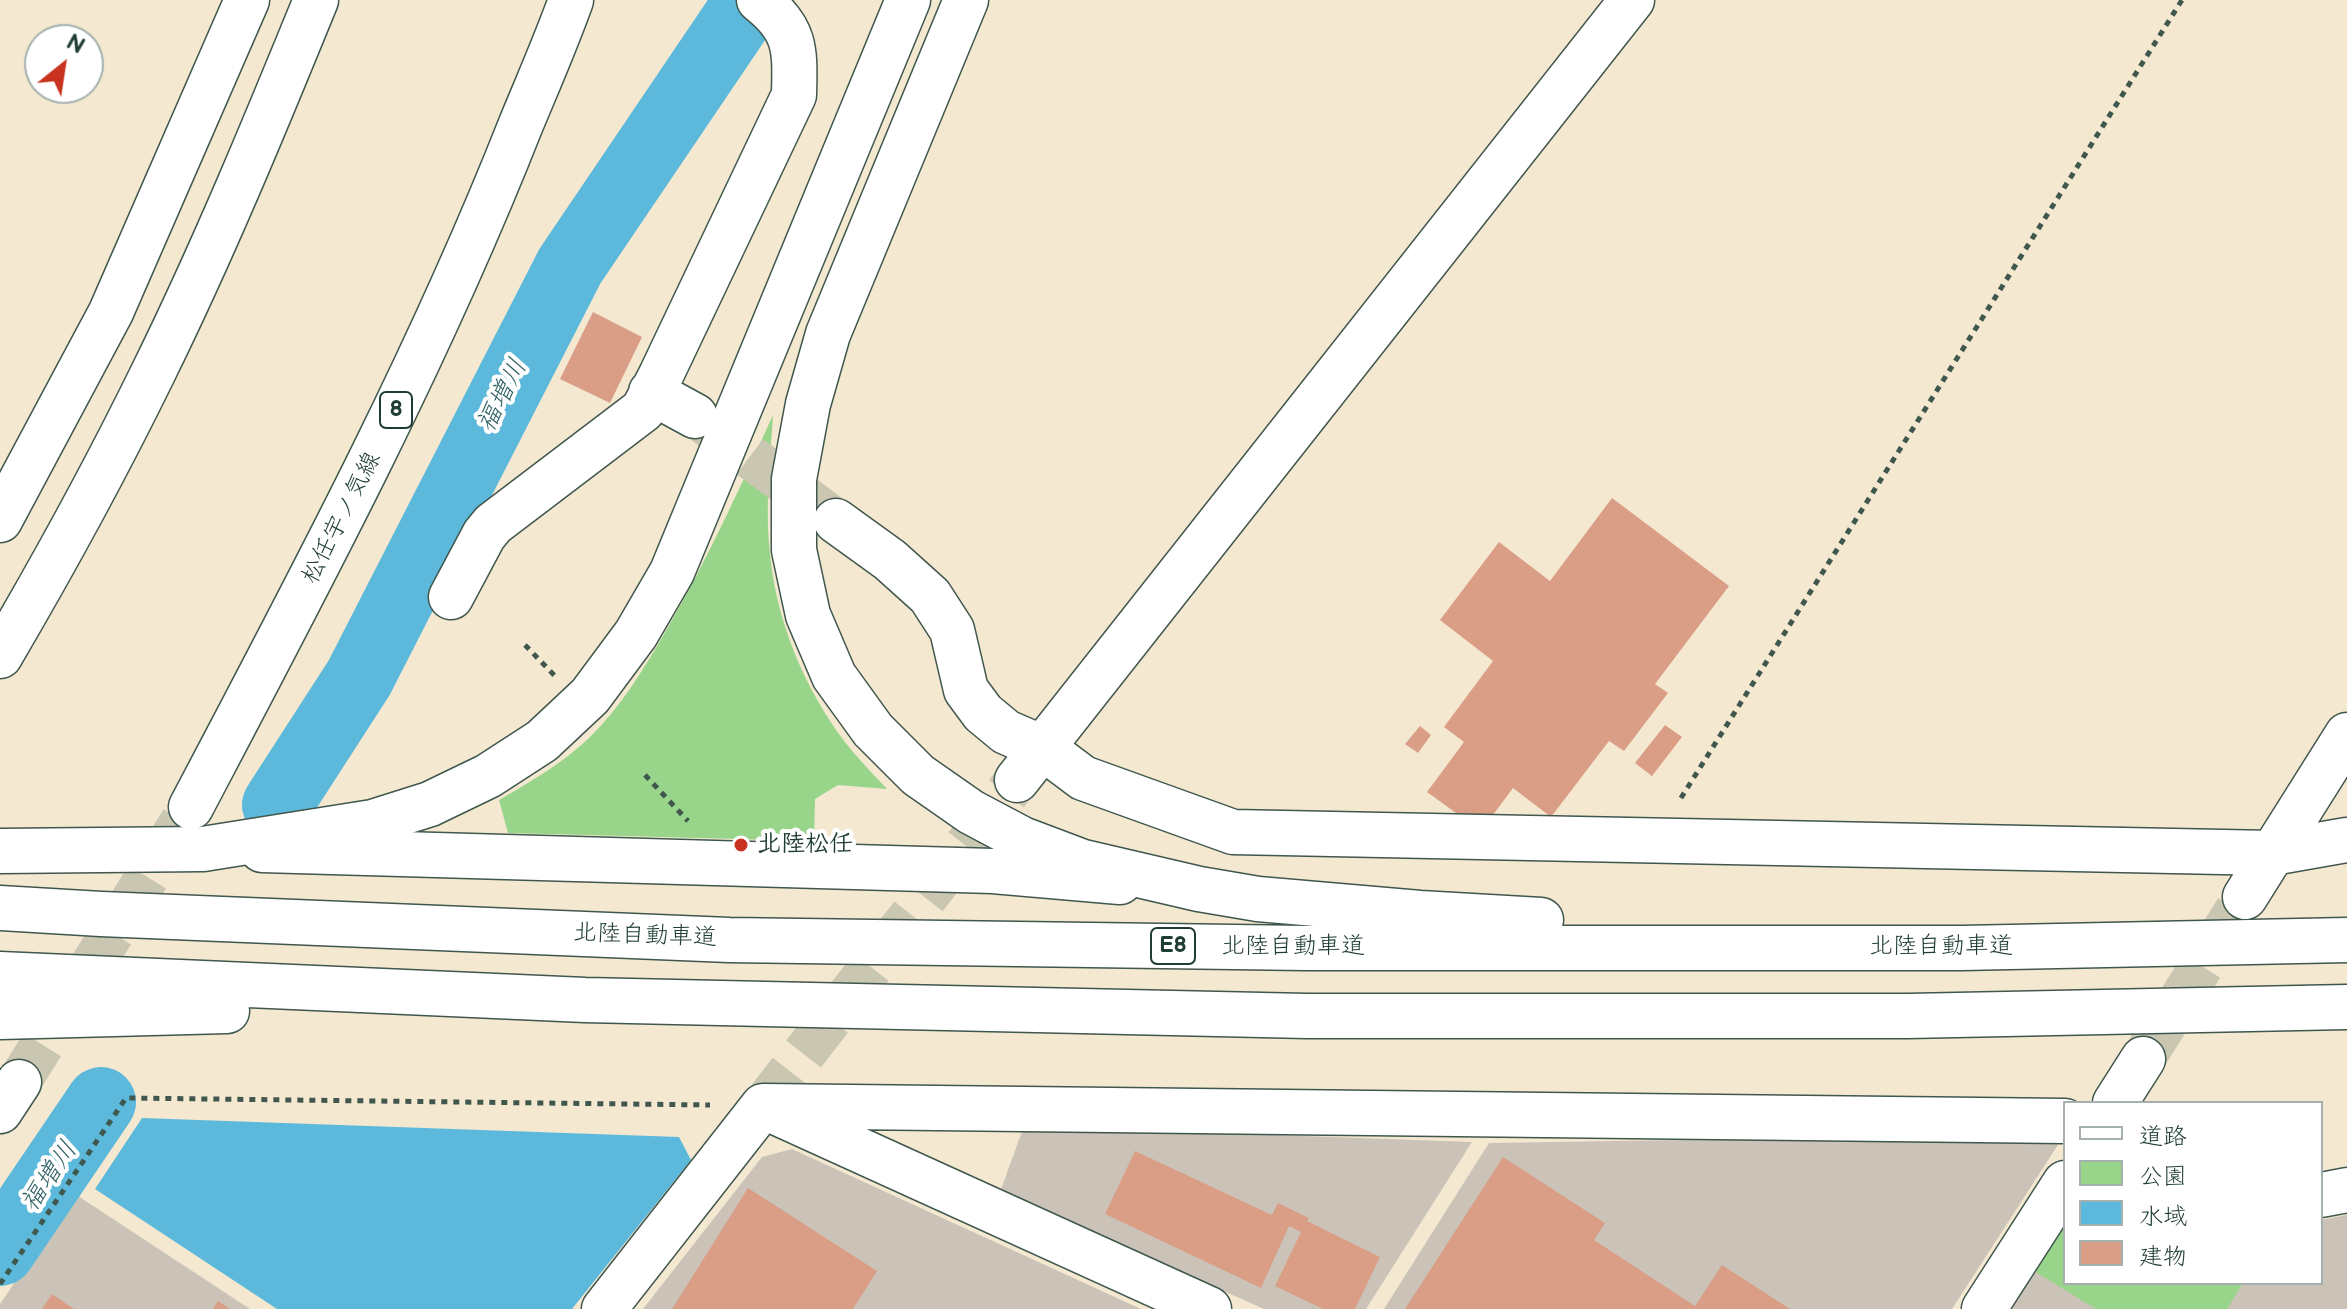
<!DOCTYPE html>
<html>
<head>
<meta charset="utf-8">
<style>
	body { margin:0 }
	#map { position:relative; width:2347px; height:1309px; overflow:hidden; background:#f4e8d1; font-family:"Balsamiq Sans","Klee One",sans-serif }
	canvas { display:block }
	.legend { position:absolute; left:2063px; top:1101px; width:260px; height:184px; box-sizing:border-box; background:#fff; border:2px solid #a5b1ae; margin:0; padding:10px 14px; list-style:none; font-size:24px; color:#1f3d34 }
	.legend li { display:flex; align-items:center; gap:16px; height:40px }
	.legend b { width:40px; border:2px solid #a5b1ae }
	.north { position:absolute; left:24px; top:24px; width:80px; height:80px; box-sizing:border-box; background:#fff; border:2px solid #a5b1ae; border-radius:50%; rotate:30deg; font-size:22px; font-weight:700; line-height:32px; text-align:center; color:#1f3d34 }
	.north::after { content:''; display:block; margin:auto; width:28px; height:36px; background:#c8321e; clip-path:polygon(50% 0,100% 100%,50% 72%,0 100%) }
</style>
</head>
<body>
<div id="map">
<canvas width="2347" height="1309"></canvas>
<ul class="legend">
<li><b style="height:10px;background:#fff"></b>道路</li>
<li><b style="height:22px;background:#98d58a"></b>公園</li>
<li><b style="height:22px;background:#5db9db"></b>水域</li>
<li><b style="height:22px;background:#da9e87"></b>建物</li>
</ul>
<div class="north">N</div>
</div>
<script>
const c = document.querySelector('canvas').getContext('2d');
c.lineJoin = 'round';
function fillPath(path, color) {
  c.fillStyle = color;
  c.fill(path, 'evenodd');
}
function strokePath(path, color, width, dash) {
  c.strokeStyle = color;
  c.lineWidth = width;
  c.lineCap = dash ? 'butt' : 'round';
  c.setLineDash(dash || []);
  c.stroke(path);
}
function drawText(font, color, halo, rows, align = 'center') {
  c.font = font + ' "Balsamiq Sans","Klee One",sans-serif';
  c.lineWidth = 8;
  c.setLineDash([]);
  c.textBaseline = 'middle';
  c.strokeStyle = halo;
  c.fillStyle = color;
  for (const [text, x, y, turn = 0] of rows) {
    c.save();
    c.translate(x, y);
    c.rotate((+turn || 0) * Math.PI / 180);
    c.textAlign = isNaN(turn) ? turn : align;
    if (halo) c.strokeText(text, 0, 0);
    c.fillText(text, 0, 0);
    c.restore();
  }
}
const industrial = new Path2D(`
	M1024,1126L1472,1142L1366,1309H1264L1000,1192Z
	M2065,1134L1952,1309H1384L1489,1143Z
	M792,1149L1141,1309H643L762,1157Z
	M75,1194L250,1309H0V1304Z
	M2347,1215V1309H2010L2065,1222V1283H2321V1220Z`);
const green = new Path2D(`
	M773,415C770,464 764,514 771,563C779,630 810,700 853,752C864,765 876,777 887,789L838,785L815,799L814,841L508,833L499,800C530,782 563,763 589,738C621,707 645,667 667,629C707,560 740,488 773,415Z
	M2065,1222V1283H2243L2227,1309H2096L2034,1271Z`);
const water = new Path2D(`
	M142,1118L679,1137L691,1160L572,1309H277L95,1189Z`);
const river = new Path2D(`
	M277,805L359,678L570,266L750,0
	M0,1251L101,1102`);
const building = new Path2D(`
	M593,312L642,337L610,403L560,379Z
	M1612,498L1729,586L1655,684L1668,693L1624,751L1609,741L1551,817L1513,788L1481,831L1427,792L1464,742L1444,727L1493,661L1440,620L1499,542L1550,581Z
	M1665,725L1682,737L1652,776L1635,763Z
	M1420,726L1431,735L1418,753L1405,744Z
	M1135,1151L1272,1215L1278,1203L1309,1218L1307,1221L1380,1257L1355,1309H1323L1275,1286L1301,1232L1289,1226L1261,1288L1105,1214Z
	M1503,1157L1605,1223L1594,1240L1695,1306L1722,1265L1790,1309H1405Z
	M748,1188L877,1271L853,1309H672Z
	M52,1294L74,1309H42Z
	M218,1301L230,1309H213Z`);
const minorTunnel = new Path2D(`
	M697,417L836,521
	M2143,1059L2245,897
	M763,1106L1017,780`);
const majorTunnel = new Path2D(`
	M19,1082L191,807`);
const path = new Path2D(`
	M525,645L555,676
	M645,775L688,821
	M1681,798L2182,0
	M0,1284L126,1098L710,1105`);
const minor = new Path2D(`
	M651,392L695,416
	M0,520L111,312L247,0
	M836,521L890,560L930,596L952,630L966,690L983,713L1006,732L1043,748L1083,778L1233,832L2272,853L2347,840
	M451,597L484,535L493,524L643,410L661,375L794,95C795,50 797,30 759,0
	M1017,780L1632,0
	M262,850L993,871L1120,882
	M2245,897L2347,735
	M2115,1103L2143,1059
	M763,1106L2065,1121
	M780,1114L1209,1309
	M2321,1195L2347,1190
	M604,1309L763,1106
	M1984,1309L2065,1183`);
const major = new Path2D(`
	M0,656C54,564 106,469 153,373C213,251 265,125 316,0
	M191,807C309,583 428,360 521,124C538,83 556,42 571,0
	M0,1111L19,1082`);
const highway = new Path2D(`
	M966,0L828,334L808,404L794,479V550L808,615L834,676L873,730L918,775L971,812L1022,839L1083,862L1199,889L1258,899L1420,913L1541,920
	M0,851L203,849L373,822L430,804L488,776L542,741L590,696L636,634L672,572L908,0
	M0,908L101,914L729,940L1306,948H1962L2347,940
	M0,974L585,1000L1307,1016H1908L2347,1007
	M0,1017L227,1011`);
const markers = [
	[741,845,8,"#c8321e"]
];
const shields = [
	[396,410,32],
	[1173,946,44]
];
const shieldNames = [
	["8",396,410],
	["E8",1173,946]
];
const streetNames = [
	["松任宇ノ気線",342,518,-63],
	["北陸自動車道",645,936,2],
	["北陸自動車道",1293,947],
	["北陸自動車道",1941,947]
];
const poiNames = [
	["北陸松任",757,845]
];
const waterNames = [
	["福増川",503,396,-63],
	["福増川",50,1177,-56]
];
fillPath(industrial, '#cbc3b8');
fillPath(green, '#98d58a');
fillPath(water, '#5db9db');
strokePath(river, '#5db9db', 70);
fillPath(building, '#da9e87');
strokePath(minorTunnel, '#c9c6b2', 44, [44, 22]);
strokePath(majorTunnel, '#c9c6b2', 44, [44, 22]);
strokePath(minor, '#3f574c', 47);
strokePath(major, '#3f574c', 47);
strokePath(highway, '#3f574c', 47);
strokePath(path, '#3f574c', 5, [6, 6]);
strokePath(minor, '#fff', 44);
strokePath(major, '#fff', 44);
strokePath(highway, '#fff', 44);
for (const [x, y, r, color] of markers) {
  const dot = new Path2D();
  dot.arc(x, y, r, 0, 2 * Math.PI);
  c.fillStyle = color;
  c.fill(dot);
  strokePath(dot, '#fff', 3);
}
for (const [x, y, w] of shields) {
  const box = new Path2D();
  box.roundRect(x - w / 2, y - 18, w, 36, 6);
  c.fillStyle = '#fff';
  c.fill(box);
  strokePath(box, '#1f3d34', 2);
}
drawText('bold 22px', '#1f3d34', null, shieldNames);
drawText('24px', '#1f3d34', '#fff', streetNames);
drawText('bold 24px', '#1f3d34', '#fff', poiNames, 'left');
drawText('italic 26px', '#326266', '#fff', waterNames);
</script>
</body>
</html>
